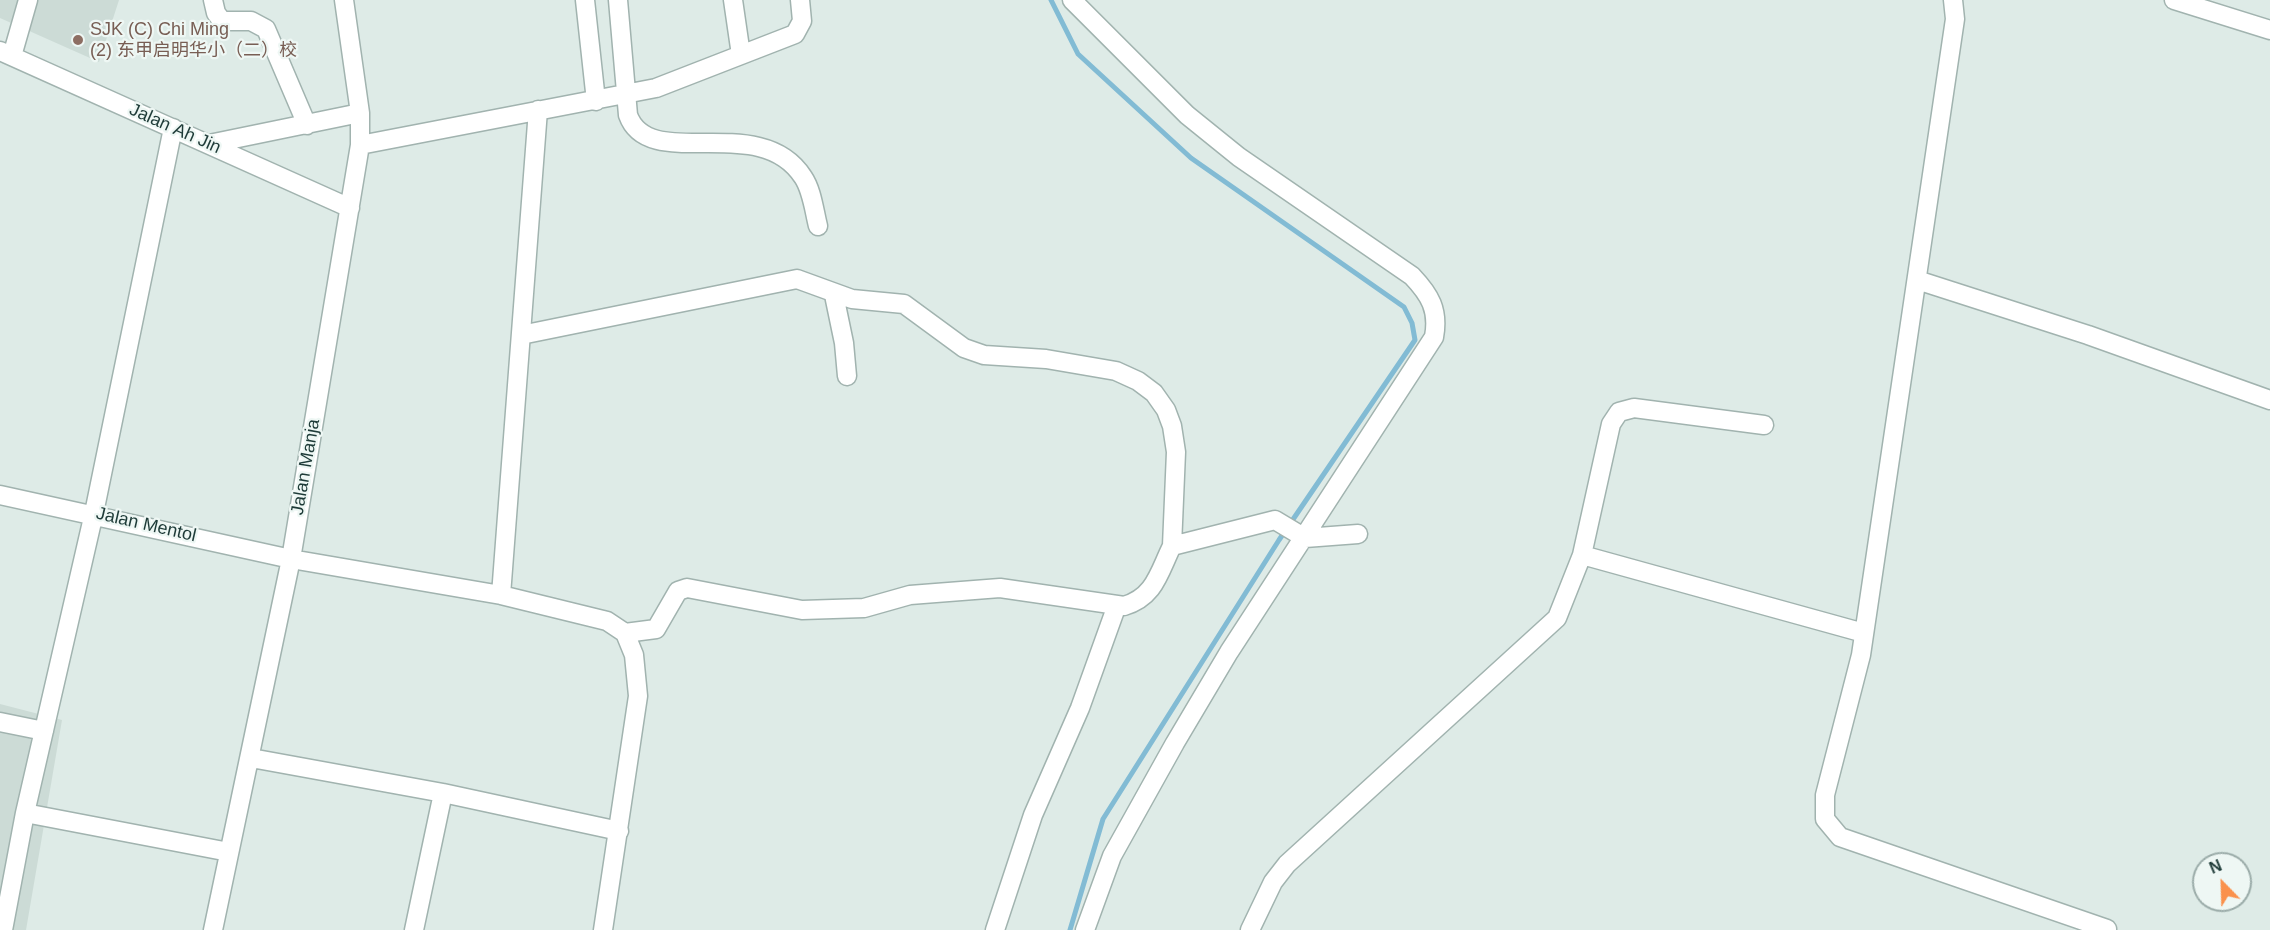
<!DOCTYPE html>
<html>
<head>
<meta charset="utf-8">
<style>
	body { margin:0 }
	#map { position:relative; width:2270px; height:930px; overflow:hidden; background:#deebe7; font-family:Arial,sans-serif }
	canvas { display:block }
	.north { position:absolute; left:2192px; top:852px; width:60px; height:60px; box-sizing:border-box; background:#eef7f4; border:2px solid #9baca9; border-radius:50%; rotate:337deg; font-size:16px; font-weight:700; line-height:24px; text-align:center; color:#1e3b38 }
	.north::after { content:''; display:block; margin:auto; width:21px; height:27px; background:#fa914c; clip-path:polygon(50% 0,100% 100%,50% 72%,0 100%) }
</style>
</head>
<body>
<div id="map">
<canvas width="2270" height="930"></canvas>
<div class="north">N</div>
</div>
<script>
const c = document.querySelector('canvas').getContext('2d');
c.lineJoin = 'round';
function fillPath(path, color) {
  c.fillStyle = color;
  c.fill(path, 'evenodd');
}
function strokePath(path, color, width, dash) {
  c.strokeStyle = color;
  c.lineWidth = width;
  c.lineCap = dash ? 'butt' : 'round';
  c.setLineDash(dash || []);
  c.stroke(path);
}
function drawText(font, color, halo, rows, align = 'center') {
  c.font = font + ' Arial,"Noto Sans SC",sans-serif';
  c.lineWidth = 4.5;
  c.setLineDash([]);
  c.textBaseline = 'middle';
  c.strokeStyle = halo;
  c.fillStyle = color;
  for (const [text, x, y, turn = 0] of rows) {
    c.save();
    c.translate(x, y);
    c.rotate((+turn || 0) * Math.PI / 180);
    c.textAlign = isNaN(turn) ? turn : align;
    if (halo) c.strokeText(text, 0, 0);
    c.fillText(text, 0, 0);
    c.restore();
  }
}
const built = new Path2D(`
	M0,0H119L99,62L0,18Z
	M0,704L62,720L26,930H0Z`);
const stream = new Path2D(`
	M1051,0L1078,54L1191,158L1404,307L1412,323L1415,340L1279,540L1103,819L1070,930`);
const minor = new Path2D(`
	M213,0L216,13L222,21H251L266,29L307,125
	M585,0L596,101
	M618,0L628,115C649,174 760,110 803,177C812,190 814,210 818,226
	M733,0L741,55
	M1072,0L1187,115L1239,157L1412,276C1430,295 1439,310 1434,337L1229,652L1175,743L1112,856L1085,930
	M1953,0L1955,19L1861,655L1825,795V819L1840,837L2107,929
	M2174,0L2270,30
	M0,51L350,208
	M12,56L28,0
	M209,144L360,113
	M360,145L656,88L795,34L802,21L800,0
	M1917,280L2088,335L2270,400
	M834,295L844,343L847,376
	M521,335L797,279L852,299L904,304L964,348L984,355L1046,359L1116,371L1138,381L1154,393L1166,410L1172,426L1176,452L1172,546
	M0,495L291,559L501,595L607,621L625,633L634,655L638,696L603,930
	M1582,555L1864,633
	M501,595L538,110
	M625,633L656,629L678,591L687,588L802,610L864,608L910,595L1000,588L1124,606C1155,597 1159,572 1172,546L1275,520L1305,538L1358,534
	M0,722L44,731
	M251,758L443,793L619,831
	M25,813L229,852
	M3,930L25,813L94,513L173,128
	M213,930L291,559L360,145V113L344,0
	M414,930L443,793
	M995,930L1033,815L1080,708L1117,605
	M1250,930L1273,882L1287,864L1557,618L1582,555L1611,424L1619,412L1634,408L1764,425`);
const markers = [
	[78,40,6,"#8d6e63"]
];
const educationNames = [
	["SJK (C) Chi Ming",90,30],
	["(2) 东甲启明华小（二）校",90,51]
];
const streetNames = [
	["Jalan Ah Jin",175,129,24],
	["Jalan Manja",306,467,-80],
	["Jalan Mentol",146,525,13]
];
fillPath(built, '#ccdbd6');
strokePath(stream, '#82bbd4', 5);
strokePath(minor, '#a1b3af', 21);
strokePath(minor, '#fff', 18);
for (const [x, y, r, color] of markers) {
  const dot = new Path2D();
  dot.arc(x, y, r, 0, 2 * Math.PI);
  c.fillStyle = color;
  c.fill(dot);
  strokePath(dot, '#eef7f4', 2);
}
drawText('18px', '#785e54', '#eef7f4', educationNames, 'left');
drawText('18px', '#1e3b38', '#eef7f4', streetNames);
</script>
</body>
</html>
